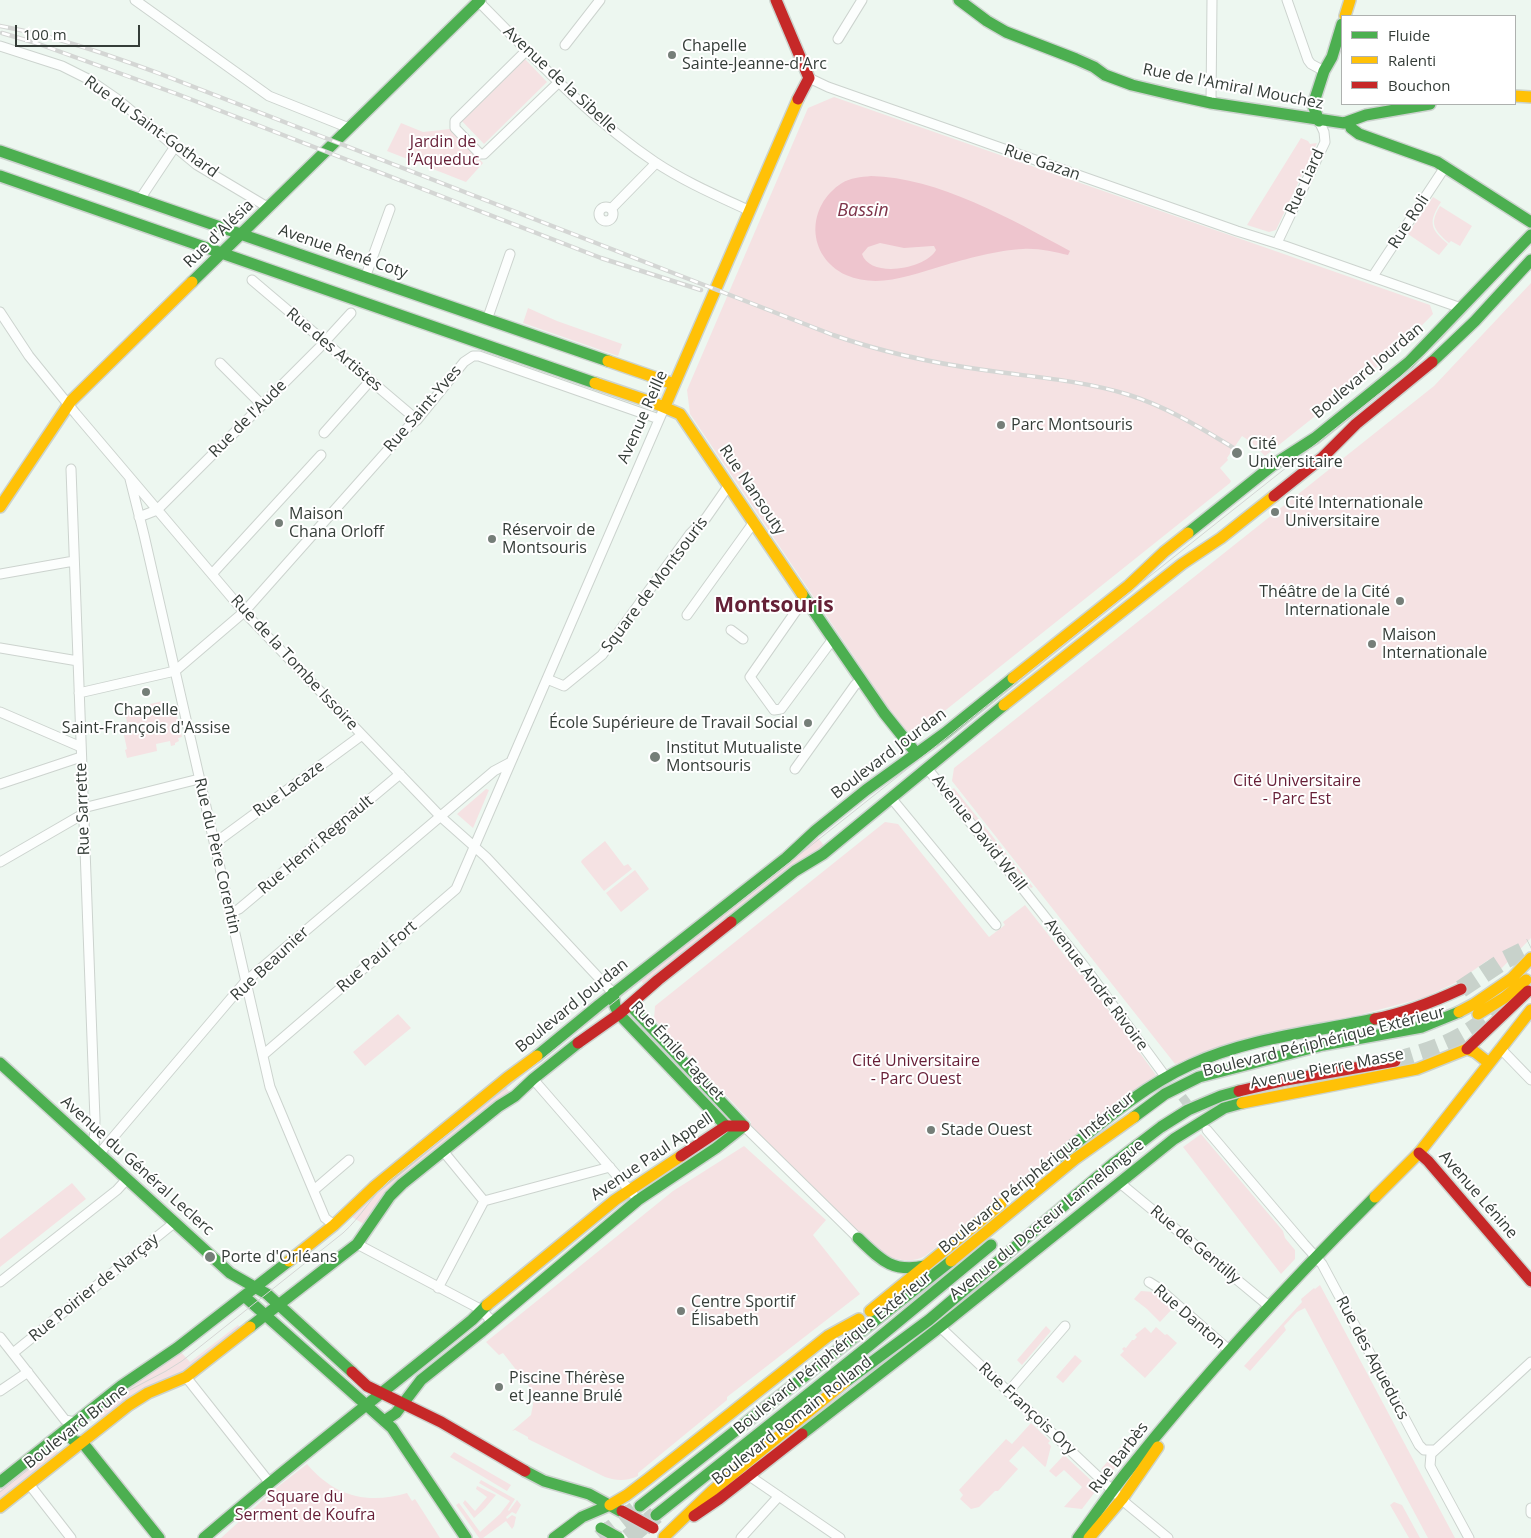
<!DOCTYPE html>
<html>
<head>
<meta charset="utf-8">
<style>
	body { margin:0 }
	#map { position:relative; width:1531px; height:1538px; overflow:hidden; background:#edf7f0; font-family:"Open Sans",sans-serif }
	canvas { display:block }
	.legend { position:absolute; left:1341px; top:15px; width:175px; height:90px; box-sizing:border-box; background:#fff; border:1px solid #aeb1af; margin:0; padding:6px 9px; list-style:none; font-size:15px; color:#353d38 }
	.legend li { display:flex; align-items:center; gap:10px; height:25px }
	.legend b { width:25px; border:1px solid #aeb1af }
	.scale { position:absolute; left:15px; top:25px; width:125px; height:22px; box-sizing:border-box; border:2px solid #353d38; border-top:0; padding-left:6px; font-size:15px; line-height:18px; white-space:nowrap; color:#353d38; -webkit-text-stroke:4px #fff; paint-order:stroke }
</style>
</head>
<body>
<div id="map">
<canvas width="1531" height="1538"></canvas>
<ul class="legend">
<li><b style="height:6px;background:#4caf50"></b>Fluide</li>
<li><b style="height:6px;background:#ffc107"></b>Ralenti</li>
<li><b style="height:6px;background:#c62828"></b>Bouchon</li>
</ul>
<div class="scale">100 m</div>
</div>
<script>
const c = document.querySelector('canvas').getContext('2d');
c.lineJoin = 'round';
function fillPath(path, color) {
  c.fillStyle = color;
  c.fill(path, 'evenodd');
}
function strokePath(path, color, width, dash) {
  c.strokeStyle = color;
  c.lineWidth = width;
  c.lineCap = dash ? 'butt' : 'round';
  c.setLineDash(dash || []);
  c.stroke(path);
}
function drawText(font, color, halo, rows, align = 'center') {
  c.font = font + ' "Open Sans",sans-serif';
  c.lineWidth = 4;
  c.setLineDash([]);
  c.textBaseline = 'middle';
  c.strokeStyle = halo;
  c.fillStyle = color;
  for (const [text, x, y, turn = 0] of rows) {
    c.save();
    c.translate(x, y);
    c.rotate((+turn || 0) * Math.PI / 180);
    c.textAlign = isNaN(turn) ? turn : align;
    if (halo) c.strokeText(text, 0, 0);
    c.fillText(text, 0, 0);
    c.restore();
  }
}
const green = new Path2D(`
	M524,58L547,82L484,144L460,119Z
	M834,97L1430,305L1433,314L1397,351L1265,456L1251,442L1242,436L1227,458L1228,460L1220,468L1231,481L1230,483L917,733L907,731L888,707L690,414L687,390L808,108Z
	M401,123L423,132L450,129L483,163L466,182L387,151Z
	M1301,138L1308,141L1310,144L1317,143L1276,230L1269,232L1247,225Z
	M1433,197L1441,202C1428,222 1430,229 1448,244L1439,255L1408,234Z
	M1440,206L1472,226L1460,246L1451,241L1449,243C1434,230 1429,224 1440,206Z
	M1531,283V938L1497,973L1488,960L1457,982L1423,998L1175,1064L952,781L954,768L1434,386Z
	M528,308L557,321L622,344L618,356L523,323Z
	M163,701L164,705L168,704L170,713L176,712L182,737L178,738L179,741L175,743V745L171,746L170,741L156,744L157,751L127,758L125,750L127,749L123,731L129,730L124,710Z
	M954,788L1033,887L1031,888L951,790Z
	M486,789L489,790L473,828L457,814Z
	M885,822L898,824L989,937L1005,925L1003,922L1025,905L1080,975L1082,974L1156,1075L925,1256C911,1264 898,1259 882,1256L750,1127L751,1122L654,1019L655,1006Z
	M815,834L826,848L645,986L639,978Z
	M605,841L624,866L628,864L632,869L604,891L581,862L582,860Z
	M635,870L649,889L621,912L606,893Z
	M398,1014L411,1028L365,1066L353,1052Z
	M505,1086L510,1093L367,1226L352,1217L371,1194Z
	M1201,1134L1283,1231L1285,1238L1295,1250V1259L1281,1274L1183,1147Z
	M744,1146L826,1220L813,1235L860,1294L727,1397V1400L638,1473V1476C627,1481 617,1481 605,1477L528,1439V1437L515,1430L512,1431L531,1415L535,1394L503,1353L499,1355L486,1342L673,1191Z
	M72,1183L86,1199L0,1267V1239Z
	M1320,1285L1455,1538H1428L1305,1308L1297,1312L1284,1326L1286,1330L1250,1371L1244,1366L1302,1302L1301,1299L1314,1288L1315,1289Z
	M1141,1291L1154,1292L1173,1308L1160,1322L1147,1309L1134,1299Z
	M238,1325L241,1328L186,1370L103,1421L95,1411L180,1351L190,1362Z
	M1046,1326L1051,1331L1022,1365L1017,1360Z
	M1145,1327L1151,1333L1156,1327L1165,1335L1167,1334L1177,1343L1145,1378L1120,1355L1124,1351L1122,1349L1124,1347L1126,1348L1132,1340H1134L1137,1337L1135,1335Z
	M1075,1355L1082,1361L1063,1383L1056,1377Z
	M1031,1423L1050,1441L1048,1443L1051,1446L1046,1466L1045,1467L1023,1446L1009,1461L1018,1469L998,1491H995L979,1507L971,1509L960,1499L963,1495L959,1490L1006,1439L1012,1444Z
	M1138,1432L1140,1434L1112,1472H1104L1101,1469L1128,1438L1131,1441Z
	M52,1445L60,1455L0,1502V1487Z
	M454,1452L511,1485L507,1491L450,1457Z
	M1064,1455L1095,1484V1492L1082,1509L1064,1507L1082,1487L1064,1470L1056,1477L1049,1471Z
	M307,1464C334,1496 367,1505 407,1493L412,1501L415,1499L440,1538H221L276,1488Z
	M481,1480L515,1499L508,1510L509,1511L517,1500L521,1505L516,1514L512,1512L506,1517L507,1519L512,1515L516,1517L514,1526L512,1529L506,1521L483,1538H479L456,1505L459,1503L480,1532L500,1514L510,1501L479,1483Z
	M477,1486L496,1495L485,1508L474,1518L463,1503L465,1500L475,1511L487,1497L476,1489Z
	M1394,1502L1402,1505L1420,1538H1409L1390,1505Z`);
const water = new Path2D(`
	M871,176C937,177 1013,220 1070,251L1068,255C1054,252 1038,248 1023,249C999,250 965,259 942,266C911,275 878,289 846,275C806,256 806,206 842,183C850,178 861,177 871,176ZM880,243L904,248L932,246H934L936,250C926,269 870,279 862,254L868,247Z`);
const streetTunnel = new Path2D(`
	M1174,1086L1192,1110`);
const highwayTunnel = new Path2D(`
	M1461,989L1505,960L1531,947
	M1395,1061C1440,1048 1466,1039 1500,1007
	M600,1538L640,1506
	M628,1538L656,1515`);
const street = new Path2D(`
	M135,0L269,96L349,128
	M1287,0L1308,60L1311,64L1324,71
	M479,2C535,58 589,118 655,162C685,182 718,196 750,211
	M838,39L862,0
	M565,45L600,0
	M0,46L62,66L88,79L117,99L197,165L269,208
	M527,50L455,121V128L480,154H484L559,82
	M809,78L828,87L1237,231L1285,246L1461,308
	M1211,103L1212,0
	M140,199L174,148
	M599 214a7 7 0 1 1 14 0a7 7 0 1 1-14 0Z
	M611,209L656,163
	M1277,243L1325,142L1324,132L1319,121
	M1373,276L1445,167
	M365,278L390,209
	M252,280L417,420
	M0,312L29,356L76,414L244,612L441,817L486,857L613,993
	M487,320L510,254
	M220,363L262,405
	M324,433L370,381
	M71,469L95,1120L94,1149
	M130,479L144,535L270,1087L325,1218L334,1225
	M139,517L157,510L319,348L351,313
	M0,574L74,561
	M212,574L321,455
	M805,598L750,677L774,710L781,709L833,639
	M687,615L754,522
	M731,630L743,639
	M0,648L78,661
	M547,679L564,686L602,655L690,534L706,518L729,485
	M79,693L175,671L244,612L410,425L417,420L464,362L473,356H479L659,419
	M0,712L81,747
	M927,768L1084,966L1162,1072
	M795,769L855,685L861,680
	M0,784L81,757
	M892,799L996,925
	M83,808L199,779
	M215,843L362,735
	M0,862L83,814
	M230,913L239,909L400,774
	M1500,1048L1531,1080
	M263,1055L456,889L665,406
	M533,1079L633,1194
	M744,1126L858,1238
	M1207,1130L1304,1244L1322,1264L1419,1445L1424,1450H1434
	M443,1151L484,1201
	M99,1154L245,982L494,771L509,763
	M1120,1183L1270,1307
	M314,1190L349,1160
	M357,1244L482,1310L492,1322
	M0,1282L117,1190L127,1179
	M1149,1282L1157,1287L1230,1351
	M438,1288L484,1201L610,1167
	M940,1327L1128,1505L1168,1538
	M0,1337L65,1420L75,1422
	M13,1353L174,1223
	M186,1377L269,1482
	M0,1391L28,1372
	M1008,1392L1065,1326
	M748,1475L840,1538
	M29,1484L71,1538
	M1531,1508V1513
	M741,1538L779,1496
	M1469,1538L1430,1466L1431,1454L1531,1362`);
const fast = new Path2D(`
	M959,0L987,21L1006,32L1076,59L1094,67L1105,75L1132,85L1174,95L1211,103L1344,123L1366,115L1430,104
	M1319,121L1313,105L1324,71L1332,57L1342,24
	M1350,122L1351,128L1359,134L1437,162L1531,222
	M0,151L608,361
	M0,176L595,383
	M192,282L480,0
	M1432,362L1475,321L1531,260
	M1188,533L1273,465L1315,438L1409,362L1531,235
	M802,594L884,713L916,753
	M731,922L795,871L823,854L1004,705
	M613,993L615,1006L619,1014L726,1126
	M630,1005L744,1126
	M537,1056L599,1005L786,858L815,831L866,790L945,733L1013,678
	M0,1063L230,1273L267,1294L352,1372
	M1134,1117L1165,1094L1199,1077L1323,1045L1422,1027L1459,1012
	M1060,1156C1101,1123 1142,1087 1190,1065C1248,1038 1313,1032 1375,1019
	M858,1238C881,1260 892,1273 925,1266
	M244,1296L392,1428L466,1538
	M250,1327L357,1244L390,1196L402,1184L499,1106L515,1096L533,1079L578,1043
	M845,1382L929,1320L1114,1163L1161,1127L1188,1110L1221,1096L1239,1091
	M384,1421L396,1413L421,1380L481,1332L638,1200L716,1148L744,1126
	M65,1431L75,1442H82L159,1538
	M802,1434L940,1327L1174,1139L1224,1108L1242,1103
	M525,1471L544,1481L589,1494L620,1511
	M0,1482L121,1386L177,1348L289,1261
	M640,1506L951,1261
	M656,1515L870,1345L991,1245
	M204,1538C291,1463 383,1393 472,1320L487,1305
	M554,1538L582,1517L610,1505
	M1078,1538C1095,1515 1112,1490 1130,1468C1206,1373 1289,1283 1375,1197`);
const slow = new Path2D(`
	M1345,16L1350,0
	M1515,96L1531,97
	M608,361L674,384
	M595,383L654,403L680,414L802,594
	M665,406L798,99
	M0,507L71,401L192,282
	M1013,678L1128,586L1164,552L1188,533
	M1004,705L1182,564L1221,538L1274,496
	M1459,1012L1474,1004L1512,978L1531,958
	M1478,1014L1504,998L1526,980
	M1242,1103L1417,1069L1467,1049L1475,1052L1489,1063
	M1375,1197L1419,1153L1531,1010
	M289,1261L334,1225L374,1187L507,1078L537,1056
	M951,1261L1075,1159L1134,1117
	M487,1305L615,1200L681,1156
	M870,1311L1001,1204
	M610,1505L627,1495L648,1479L828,1336L859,1319
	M0,1507L129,1405L148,1393L186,1377L250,1327
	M664,1537L712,1491L845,1382
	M1089,1538L1122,1499L1158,1447`);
const jam = new Path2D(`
	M776,0L809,78L798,99
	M1274,496L1323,457L1356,424L1432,362
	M1375,1019C1405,1013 1433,1002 1461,989
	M578,1043L619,1014L658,980L731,922
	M1467,1049L1528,991
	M1239,1091L1286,1080L1395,1061
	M1419,1153L1428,1161L1531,1281
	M681,1156L726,1126H744
	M352,1372L367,1386L441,1422L525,1471
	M694,1516L719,1499L802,1434`);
const tram = new Path2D(`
	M0,1492L126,1392L166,1371L182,1361L343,1233C361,1217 371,1197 389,1181L1399,378L1438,342L1531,244`);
const rail = new Path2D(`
	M0,26C55,36 106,54 158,73L833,335C882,352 932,363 984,370C1031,377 1080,380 1126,394C1166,406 1201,428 1237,450
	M2,33L36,43L177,94L601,258L701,290`);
const fastBridge = new Path2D(`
	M601,1528L619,1538`);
const jamBridge = new Path2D(`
	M622,1511L653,1528`);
const markers = [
	[672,55,5,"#757e78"],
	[1001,425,5,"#757e78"],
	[1237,453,6,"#757e78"],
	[1275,512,5,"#757e78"],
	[279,523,5,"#757e78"],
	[492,539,5,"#757e78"],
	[1400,601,5,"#757e78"],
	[1372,644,5,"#757e78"],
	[146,692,5,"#757e78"],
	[808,723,5,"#757e78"],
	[655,757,6,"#757e78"],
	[931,1130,5,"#757e78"],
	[210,1257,6,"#757e78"],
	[681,1311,5,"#757e78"],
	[499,1387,5,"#757e78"]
];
const poiNames = [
	["Chapelle",682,46],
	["Sainte-Jeanne-d'Arc",682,64],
	["Parc Montsouris",1011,425],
	["Cité",1248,444],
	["Universitaire",1248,462],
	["Cité Internationale",1285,503],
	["Universitaire",1285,521],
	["Maison",289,514],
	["Chana Orloff",289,532],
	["Réservoir de",502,530],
	["Montsouris",502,548],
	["Théâtre de la Cité",1390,592,"right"],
	["Internationale",1390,610,"right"],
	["Maison",1382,635],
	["Internationale",1382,653],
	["Chapelle",146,710,"center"],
	["Saint-François d'Assise",146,728,"center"],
	["École Supérieure de Travail Social",798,723,"right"],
	["Institut Mutualiste",666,748],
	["Montsouris",666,766],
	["Stade Ouest",941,1130],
	["Porte d'Orléans",221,1257],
	["Centre Sportif",691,1302],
	["Élisabeth",691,1320],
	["Piscine Thérèse",509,1378],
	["et Jeanne Brulé",509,1396]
];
const streetNames = [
	["Avenue de la Sibelle",560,80,43],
	["Rue de l'Amiral Mouchez",1233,87,11],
	["Rue du Saint-Gothard",151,127,36],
	["Rue Gazan",1042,163,19],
	["Rue Liard",1305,182,-65],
	["Rue Roli",1409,222,-57],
	["Rue d'Alésia",219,234,-44],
	["Avenue René Coty",343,252,19],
	["Rue des Artistes",334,350,40],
	["Boulevard Jourdan",1368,371,-40],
	["Rue Saint-Yves",423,409,-49],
	["Avenue Reille",643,417,-66],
	["Rue de l'Aude",248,419,-45],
	["Rue Nansouty",752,490,56],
	["Square de Montsouris",655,585,-53],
	["Rue de la Tombe Issoire",294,663,47],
	["Boulevard Jourdan",889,754,-37],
	["Rue Lacaze",289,789,-36],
	["Rue Sarrette",83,809,-92],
	["Avenue David Weill",979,833,52],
	["Rue Henri Regnault",316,845,-40],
	["Rue du Père Corentin",217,856,77],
	["Rue Paul Fort",377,957,-41],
	["Rue Beaunier",270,964,-43],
	["Avenue André Rivoire",1096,985,53],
	["Boulevard Jourdan",572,1006,-39],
	["Boulevard Périphérique Extérieur",1324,1042,-14],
	["Rue Émile Faguet",677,1051,47],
	["Avenue Pierre Masse",1327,1069,-11],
	["Avenue Paul Appell",652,1157,-34],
	["Avenue du Général Leclerc",137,1166,42],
	["Boulevard Périphérique Intérieur",1037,1173,-39],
	["Avenue Lénine",1478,1195,49],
	["Avenue du Docteur Lannelongue",1047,1220,-39],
	["Rue de Gentilly",1195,1245,40],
	["Rue Poirier de Narçay",94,1288,-39],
	["Rue Danton",1189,1317,41],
	["Boulevard Périphérique Extérieur",833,1353,-39],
	["Rue des Aqueducs",1372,1358,62],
	["Rue François Ory",1027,1409,43],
	["Boulevard Romain Rolland",792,1421,-38],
	["Boulevard Brune",76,1427,-38],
	["Rue Barbès",1119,1458,-52]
];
const parkNames = [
	["Jardin de",443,142],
	["l’Aqueduc",443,160],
	["Cité Universitaire",1297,781],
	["- Parc Est",1297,799],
	["Cité Universitaire",916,1061],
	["- Parc Ouest",916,1079],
	["Square du",305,1497],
	["Serment de Koufra",305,1515]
];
const waterNames = [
	["Bassin",863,211]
];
const districtNames = [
	["Montsouris",774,606]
];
fillPath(green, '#f5e2e3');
fillPath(water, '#eec5ce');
strokePath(streetTunnel, '#c8d2cb', 9, [9, 4.5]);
strokePath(highwayTunnel, '#c8d2cb', 18, [18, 9]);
strokePath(street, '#ccd3ce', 11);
strokePath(fast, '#ccd3ce', 14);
strokePath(slow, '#ccd3ce', 14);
strokePath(jam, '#ccd3ce', 14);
strokePath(street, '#fcfefd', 9);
strokePath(fast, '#4caf50', 11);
strokePath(slow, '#ffc107', 11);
strokePath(jam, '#c62828', 11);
strokePath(tram, '#d4d6d4', 1);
strokePath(rail, '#d4d6d4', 4.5);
strokePath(rail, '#fff', 2.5, [8]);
strokePath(fastBridge, '#ccd1ce', 14, []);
strokePath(jamBridge, '#ccd1ce', 14, []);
strokePath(fastBridge, '#4caf50', 11);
strokePath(jamBridge, '#c62828', 11);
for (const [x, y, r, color] of markers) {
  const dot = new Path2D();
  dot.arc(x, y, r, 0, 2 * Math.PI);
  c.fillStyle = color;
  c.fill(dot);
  strokePath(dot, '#fff', 2);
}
drawText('16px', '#353d38', '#fff', poiNames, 'left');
drawText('16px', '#353d38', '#fff', streetNames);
drawText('16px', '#661e36', '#fff', parkNames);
drawText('italic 18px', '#7e344a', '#fff', waterNames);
drawText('bold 21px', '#642036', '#fff', districtNames);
</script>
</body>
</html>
